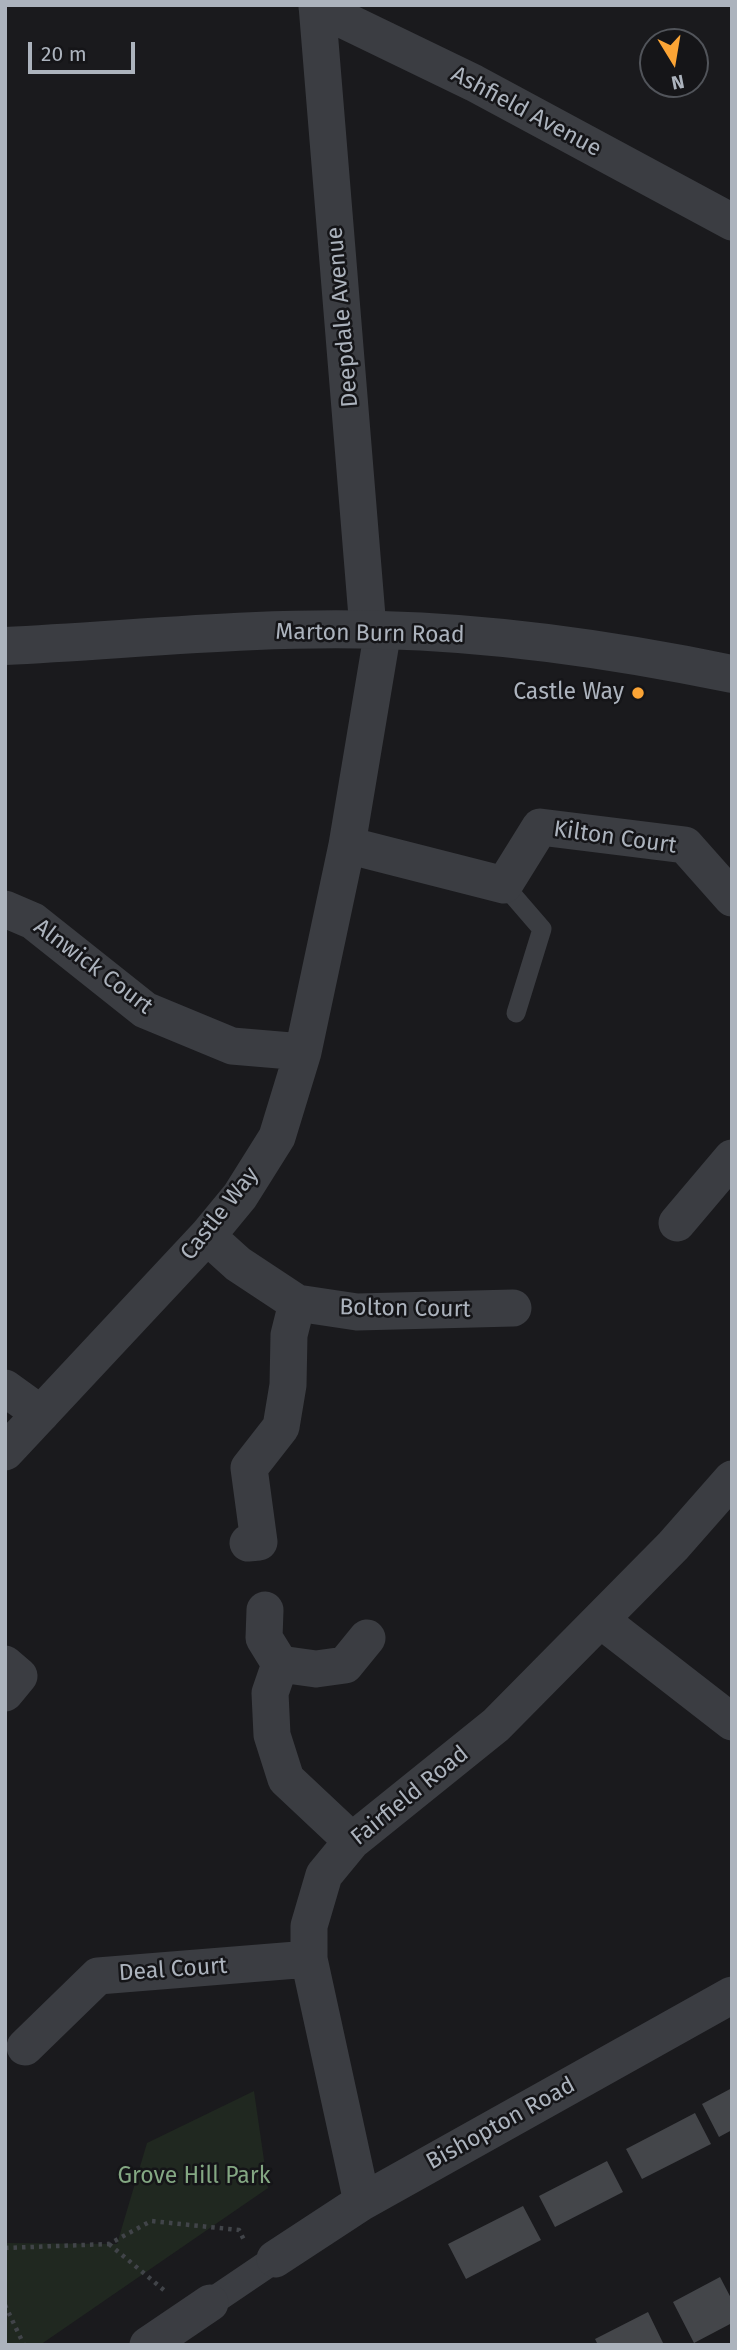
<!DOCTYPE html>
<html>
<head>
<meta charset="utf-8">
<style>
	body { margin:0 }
	#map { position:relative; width:737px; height:2350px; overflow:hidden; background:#1a1a1d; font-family:"Fira Sans",sans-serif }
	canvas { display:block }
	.frame { position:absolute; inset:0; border:7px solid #acb3bd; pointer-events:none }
	.north { position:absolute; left:639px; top:28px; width:70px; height:70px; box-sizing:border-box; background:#151518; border:2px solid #51545a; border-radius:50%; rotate:169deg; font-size:19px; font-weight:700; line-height:28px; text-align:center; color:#acb3bd }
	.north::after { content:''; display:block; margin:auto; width:24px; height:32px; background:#fba435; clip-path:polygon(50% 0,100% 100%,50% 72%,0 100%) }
	.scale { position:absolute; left:28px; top:42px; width:107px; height:32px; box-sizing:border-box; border:4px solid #acb3bd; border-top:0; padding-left:9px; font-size:21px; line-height:24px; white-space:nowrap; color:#acb3bd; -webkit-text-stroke:5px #151518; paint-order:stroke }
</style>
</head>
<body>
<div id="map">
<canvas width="737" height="2350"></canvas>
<div class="frame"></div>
<div class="north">N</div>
<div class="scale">20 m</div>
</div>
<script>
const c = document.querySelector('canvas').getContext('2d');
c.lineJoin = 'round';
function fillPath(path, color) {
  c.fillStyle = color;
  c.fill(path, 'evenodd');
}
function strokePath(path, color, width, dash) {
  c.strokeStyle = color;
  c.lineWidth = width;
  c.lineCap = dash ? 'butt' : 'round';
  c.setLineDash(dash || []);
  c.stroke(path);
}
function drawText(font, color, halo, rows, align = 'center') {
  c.font = font + ' "Fira Sans",sans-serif';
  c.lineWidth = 5;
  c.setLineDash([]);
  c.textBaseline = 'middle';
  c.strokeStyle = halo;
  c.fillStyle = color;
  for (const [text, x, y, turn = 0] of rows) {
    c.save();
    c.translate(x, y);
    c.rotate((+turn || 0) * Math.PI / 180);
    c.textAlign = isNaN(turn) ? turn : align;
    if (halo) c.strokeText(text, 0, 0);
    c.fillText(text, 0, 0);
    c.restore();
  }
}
const green = new Path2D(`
	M254,2091L268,2188L40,2345H5V2243L117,2244L147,2143Z`);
const building = new Path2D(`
	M732,2088V2130L719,2137L702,2104Z
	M695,2113L711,2144L642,2179L626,2149Z
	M607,2161L623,2192L555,2227L539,2196Z
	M523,2206L541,2240L466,2279L448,2244Z
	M720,2277L732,2300V2323L694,2343L673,2302Z
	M648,2312L664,2345H598L595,2339Z`);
const path = new Path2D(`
	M109,2244L165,2291
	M5,2248L109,2244L151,2221L239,2230L244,2240
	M5,2305L24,2345`);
const service = new Path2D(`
	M504,885L542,929L516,1013`);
const pedestrian = new Path2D(`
	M210,2303L275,2259`);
const minor = new Path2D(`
	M317,5L368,629
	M317,7L474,83L732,222
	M347,845L504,885L540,827L685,845L732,898
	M5,909L33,921L145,1010L232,1046L303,1052
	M677,1223L732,1158
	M207,1236L238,1264L297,1303L289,1335L288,1385L281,1427L249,1468L259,1542L248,1543
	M297,1303L357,1312L513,1308
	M5,1388L41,1414
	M5,1452L207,1236L240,1196L277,1137L303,1052L347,845L383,630
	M265,1610L264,1638L280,1664L270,1693L272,1735L286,1779L352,1841
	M602,1621L732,1722
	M5,1664L19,1676L5,1693
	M280,1664L316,1669L345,1665L367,1638
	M25,2047L98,1976L309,1959
	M362,2202L309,1959V1926L324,1875L352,1841L496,1725L673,1546L732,1479
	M275,2259L362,2202L732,1995
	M148,2345L210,2303`);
const tertiary = new Path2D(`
	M5,646C130,640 256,626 381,630C499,633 616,650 732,674`);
const markers = [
	[638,693,7,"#fba435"]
];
const streetNames = [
	["Ashfield Avenue",526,112,28],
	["Deepdale Avenue",343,317,-95],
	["Marton Burn Road",370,634,1],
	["Kilton Court",615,838,8],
	["Alnwick Court",93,967,37],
	["Castle Way",220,1214,-52],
	["Bolton Court",405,1309,1],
	["Fairfield Road",410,1796,-39],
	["Deal Court",173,1970,-4],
	["Bishopton Road",501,2124,-29]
];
const poiNames = [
	["Castle Way",624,693]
];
const parkNames = [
	["Grove Hill Park",194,2177]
];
fillPath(green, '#202820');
fillPath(building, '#44464a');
strokePath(path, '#414449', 4.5, [3.5, 5]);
strokePath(service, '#3b3d42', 19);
strokePath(pedestrian, '#3b3d42', 28);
strokePath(minor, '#3b3d42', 37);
strokePath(tertiary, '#3b3d42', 38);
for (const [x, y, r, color] of markers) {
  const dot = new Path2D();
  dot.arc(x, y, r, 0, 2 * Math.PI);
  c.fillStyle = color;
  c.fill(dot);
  strokePath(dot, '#151518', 2.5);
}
drawText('23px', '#acb3bd', '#151518', streetNames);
drawText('23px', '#acb3bd', '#151518', poiNames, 'right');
drawText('23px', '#84a883', '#151518', parkNames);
</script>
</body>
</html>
